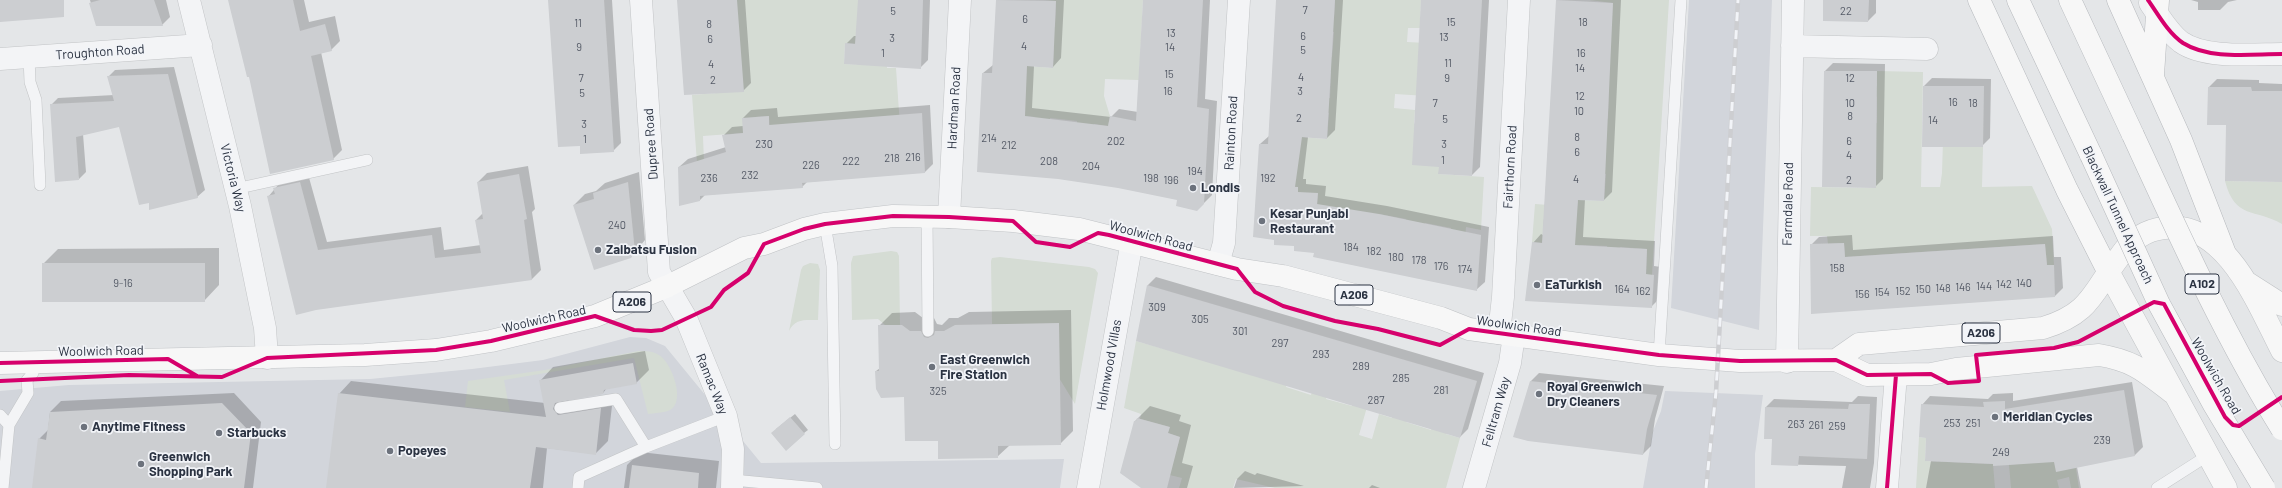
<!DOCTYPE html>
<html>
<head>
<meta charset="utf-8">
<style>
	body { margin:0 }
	canvas { display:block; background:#e4e6e8 }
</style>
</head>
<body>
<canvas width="2282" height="488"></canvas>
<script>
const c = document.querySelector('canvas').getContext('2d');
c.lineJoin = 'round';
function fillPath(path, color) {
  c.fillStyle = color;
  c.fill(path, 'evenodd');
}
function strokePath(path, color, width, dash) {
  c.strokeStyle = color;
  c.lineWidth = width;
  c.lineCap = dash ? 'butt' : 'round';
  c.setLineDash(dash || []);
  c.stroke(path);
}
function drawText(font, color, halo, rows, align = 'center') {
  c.font = font + ' Barlow,sans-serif';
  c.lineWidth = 3.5;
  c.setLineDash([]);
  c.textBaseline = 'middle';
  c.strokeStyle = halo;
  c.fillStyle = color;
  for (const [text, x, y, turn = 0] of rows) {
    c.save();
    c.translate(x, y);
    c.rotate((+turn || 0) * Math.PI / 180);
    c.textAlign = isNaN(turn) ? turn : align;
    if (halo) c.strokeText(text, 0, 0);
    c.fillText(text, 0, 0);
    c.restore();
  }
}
const built = new Path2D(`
	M1689,0H1772L1759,330L1671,308Z
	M630,337L646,338L665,346L761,463L1064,459L1060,488H0V391L69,385L370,379L472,369L543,360Z
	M1665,391L1763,395L1755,454V488H1643L1653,431L1661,411Z`);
const green = new Path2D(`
	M737,0H858V3H863L861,44L845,43L844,64L868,65L887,60V68H896L901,141L772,157L769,116L756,117L757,132L703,136L704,162L697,163L692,95L717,93Z
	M1044,0H1143L1139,80L1105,79L1104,96L1110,116L1108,126L1094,124L1089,150L1074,147L1077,121L1050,118L1047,145L1033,143L1035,117L1022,116L1027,66L1053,68L1054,41L1028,39L1029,26L1055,27L1056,1Z
	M1335,0H1421L1420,28H1408L1407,42L1446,44L1443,97L1395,94L1394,108L1415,110L1414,123L1439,167V174L1484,177L1481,230L1466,227L1464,254L1447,250L1451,228L1425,223L1420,245L1402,241L1406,219L1379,214L1375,235L1316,223L1318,193L1296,218L1298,187L1285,186L1301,137L1327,139L1329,113L1303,111V97L1330,98L1331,72L1306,56L1332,57L1334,32L1307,30L1308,17L1334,18Z
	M1589,0H1669L1652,275H1646L1647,249L1620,247L1618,273L1606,272L1607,246L1580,245L1578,271L1543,243L1532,242L1535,204L1577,207L1578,200L1604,201L1606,174L1579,172L1608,118L1609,91L1584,90L1611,29L1613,3Z
	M1877,71L1923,72L1921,187H1940L1942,173L1943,140L1963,119V147H1983L1982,187L2032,186L2052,229L2054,265H2047L2045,244L1845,257L1844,243L1828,244L1827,236H1810L1811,187L1876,188L1857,123H1877V97L1857,86H1877Z
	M2225,181L2282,182V224C2255,208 2235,220 2225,181Z
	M891,251L897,252L899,256L900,325H885L878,319L852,320L851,263L853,256Z
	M1000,257L1089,267L1095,269L1098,273L1075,404L1059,378L1057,324H992L991,261L992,258Z
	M810,263L818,264L820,270L818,320C806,320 795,318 789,331L801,270L803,266Z
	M1136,341L1192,357L1293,362L1286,387L1311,395L1319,370L1334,374L1326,399L1352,406L1360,381L1373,386L1359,435L1372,439L1379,414L1392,418L1399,393L1413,397L1406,422L1431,430L1439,405L1454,409L1446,434L1460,438L1446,488H1275L1236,479L1233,488H1179L1182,478L1157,472L1173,462L1180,437L1168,433L1169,427L1140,419L1141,414L1124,408Z
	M638,351C646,351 653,351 659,355C672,363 686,402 670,410C664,413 654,413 648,414L634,358L504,380L510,412L465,407L468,381L545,370Z
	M1919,437L1926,438L1925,461L1993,464L1995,488H1916Z
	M2074,456L2079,488H2071L2069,477L2057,480L2059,488H2011L2009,465Z`);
const shadow = new Path2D(`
	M90,0H166L170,17L162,25H97Z
	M229,0H304L309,22L335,16L340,41L331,50L321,52L342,150L333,159Z
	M549,0H612L621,143L613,151L581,145Z
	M678,0H745L751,83L743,91Z
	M859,0H930L928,60L920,68L846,44L854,36H857Z
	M997,0H1064L1061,58L1053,67L1034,66L1032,108L1111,117L1119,109L1138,112L1144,0H1210L1205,99L1217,101L1212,195L1203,204L1118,187L1058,178L983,73L993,65Z
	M1277,0H1343L1335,130L1327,138L1308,137L1303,179H1306V184L1326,186L1325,196L1387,206L1489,227L1485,282L1476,290L1315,252L1275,239L1254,236L1260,144L1269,136Z
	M1422,0H1489L1480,167L1472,175L1440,166Z
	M1557,0H1621L1612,192L1604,200L1585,199L1583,237L1655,241L1654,266L1661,267L1659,299L1651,307L1533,243L1541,234L1543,235Z
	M1826,0H1876V13L1868,21Z
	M2191,0H2237L2228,2L2220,10H2198V2Z
	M1833,63L1885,64L1883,179L1875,187L1825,71Z
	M174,67L205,190L197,197L150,202L120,125L83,134L86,172L79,179L51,105L58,98L114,95L108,77L115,70Z
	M1932,78L1991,79L1990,138L1982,146H1923L1924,86Z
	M2217,79L2259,80V83L2282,84V181L2227,124H2208L2209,87Z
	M930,105L933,164L925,172L807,182L802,187L705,195L700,200L680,204L679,167L688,159L726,147L724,135L732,127L743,126V118L751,110L777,108L778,117Z
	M528,166L535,209L532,212L541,270L532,279L316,309L268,197L283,179L308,174L327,242L441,227L444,250L481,245L476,220L483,213L478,182L487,173Z
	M639,172L645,240L630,258L574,205L585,194L596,191L605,183Z
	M1852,235L1853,250L2053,236L2054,257H2061L2063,288L2055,296L1812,313L1811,245L1819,237Z
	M219,248V285L204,301L43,264L58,249Z
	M1156,277L1484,373L1468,429L1460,437L1138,340L1148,285Z
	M1071,310L1073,431L1060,444L1010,445L997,457L939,440L905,396L876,371L880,368L879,326L892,313L915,312L923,318H934L937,324L942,325L949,318H958L969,312Z
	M645,351L649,370L636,383L607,388L603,393L565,399L574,403L613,397L608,441L595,454L547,448L543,488H327L339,394L351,381L545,403L541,380L553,367Z
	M1539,373L1664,386L1655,419L1651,446L1643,454L1514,436L1531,381Z
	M2132,382L2143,447L2135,455L2077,467L2081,488H1926L1931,461L1922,405L1930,396L1988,399L1993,394L2013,393V401Z
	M234,393L261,422L253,488H33L39,439L48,430L50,412L61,401Z
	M1858,396L1877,397L1874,463L1870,488H1842L1846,466L1772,464L1773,438H1765L1766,407L1774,399L1852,402Z
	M1150,406L1181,415L1179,421L1191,425L1182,463L1193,466L1187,488H1143L1135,421Z
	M795,414L808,430L804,433L776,429Z
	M640,452L719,461L716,488H624L627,465Z
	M1245,471L1255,475L1257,473L1304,486L1234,488L1237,479Z
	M1372,485L1380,488H1369Z`);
const building = new Path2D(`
	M0,0H64V17L0,22Z
	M100,0H154L163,26H96L89,3Z
	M228,0H293L300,31L325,24L332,51L311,56L334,160L270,174L249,77H247Z
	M548,0H604L614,152L580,154V146L558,147Z
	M677,0H737L744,92L684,95Z
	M858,0H923L921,69L844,64L845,43L855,44Z
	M996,0L1056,1L1053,68L1027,66L1025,116L1108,126L1110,116L1136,121L1143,0H1203L1197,107L1209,109L1204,204L1197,211L1176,206L1177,200L1118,188L1058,179L977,172L982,73H992Z
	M1276,0H1335L1327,139L1302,137L1295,187H1298V192L1318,193L1317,204L1379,214L1481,235L1477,291L1313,257L1314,253L1294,251V246L1274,245V240L1253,237L1259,144H1268Z
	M1421,0H1482L1472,176L1438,174L1439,167L1412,165Z
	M1556,0L1613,3L1604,201L1578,200L1575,245L1647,249L1646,274L1654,275L1652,308L1525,301L1532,242L1542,243Z
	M1823,0H1869L1868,22L1823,21Z
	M1824,71H1877L1876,188L1822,187Z
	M168,74L198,198L149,210V203L139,205L119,127L76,137L79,180L55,182L50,104L114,101L107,76Z
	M1923,86H1984L1983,147H1922Z
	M2208,87H2251L2252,91H2282V182L2225,181L2226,125H2207Z
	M922,113L925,173L802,183L803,188L700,196V201L679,206L678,167L726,152L722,135L743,133L742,118L769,116V125Z
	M519,174L527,219L524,220L532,280L316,310L296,315L267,196L275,194L273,188L300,182L318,250L432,235L435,258L481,253L475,220L483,219L477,182Z
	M628,182L635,252L631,258L594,270L573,205L594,199L593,193Z
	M1844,243L1845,257L2045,244L2047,265H2054L2055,297L1811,314L1810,244Z
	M42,263H205V302H42Z
	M1147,285L1477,381L1460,438L1136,341Z
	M1059,323L1061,445L998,446V458L938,459V441H905L904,397L881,398L876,389L875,371H879L878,325H902L910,331H921L924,337L928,338L934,335L935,331H944L955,325Z
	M633,363L637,384L604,390L603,394L555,403L553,409L558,415L601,408L596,455L536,447L530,488H326L338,393L546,417L539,380Z
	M1530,381L1657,395L1647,429L1643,455L1528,441L1513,437Z
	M2124,390L2135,456L2056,472L2054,462L1993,466V464L1925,461L1926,438L1919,437L1921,404L1984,407L1983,402L2005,401V409Z
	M222,403L251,433L244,488H32L38,438L46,440L50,412Z
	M1849,404H1870L1867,459L1799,456L1798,466L1771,465L1772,439H1764L1765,407L1848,409Z
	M790,417L805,434L786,451L771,433Z
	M1137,418L1170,427L1168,433L1180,437L1167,488H1141L1120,473L1134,421H1136Z
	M632,465L699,473L698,488H629Z`);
const service = new Path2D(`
	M29,57L30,82L36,100L40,185
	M235,189L367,160
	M927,216L928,331
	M825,224L832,266L835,444
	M1659,355L1681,0
	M560,408L616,399L646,447
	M0,415L9,425
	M733,480L817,488
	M3,488L9,425L28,393L27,380L33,373V363
	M578,488L579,477L646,447L726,416
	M2157,488L2207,456`);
const minor = new Path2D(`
	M189,0L240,206L265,328L267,358
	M641,0L659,272L686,318L726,416L733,449L732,488
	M1792,46L1927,49
	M0,59L201,45
	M949,217L960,0
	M1218,264L1224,243L1239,0
	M1499,333L1503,297L1519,0
	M1787,362L1793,0
	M1088,488L1132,241
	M1474,488L1510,363L1514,335
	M1887,488L1896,375`);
const tertiary = new Path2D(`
	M2150,3C2159,16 2168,32 2181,42C2205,59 2254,54 2282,54`);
const primary = new Path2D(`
	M2109,273L2226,488
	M2246,282L2282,305
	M1836,360L1859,344L2043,328C2092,313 2092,292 2120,256C2131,240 2146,230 2164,228C2226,219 2259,307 2282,351
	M0,363L365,355L436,350L491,341L595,316L668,286L744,248L764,244L804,229L825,224L893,216L949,217L1013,221L1079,229L1237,269L1283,276L1441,318L1469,329L1659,355L1740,361L1836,360L1867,375L1931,374L1956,369L2099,355C2135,361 2145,372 2173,393`);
const trunk = new Path2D(`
	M1979,0L2067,190L2109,273
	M2018,0L2091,155
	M2070,0L2133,135
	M2118,0L2181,140L2224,251
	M2153,75L2158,0`);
const rail = new Path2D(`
	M1706,488L1716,392L1738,0`);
const trunkBridge = new Path2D(`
	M2133,135C2179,235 2224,335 2282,429
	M2091,155L2159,304L2213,403L2264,488`);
const cycleway = new Path2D(`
	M2148,0C2158,14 2168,33 2183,43C2210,60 2251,54 2282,54
	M0,363L168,359L197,376
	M0,381L129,375L222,377L267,358L436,350L491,341L595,316L634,330L651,331L662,330L711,307L724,290L748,273L764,244L804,229L825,224L893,216L949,217L1013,221L1036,242L1070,247L1098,233L1109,235L1237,269L1255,292L1283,306L1335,321L1378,329L1440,345L1469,329L1659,355L1740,361L1836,360L1867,375L1931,374L1948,383L1979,381L1976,355L2054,348L2078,342L2154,302L2164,304L2225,417L2233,425L2239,426L2282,397
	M1887,488L1896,375`);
const markers = [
	[1193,188,4,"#6c727c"],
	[1262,221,4,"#6c727c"],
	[598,250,4,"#6c727c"],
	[1537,285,4,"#6c727c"],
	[932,367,4,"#6c727c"],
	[1539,394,4,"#6c727c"],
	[1995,417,4,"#6c727c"],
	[84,427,4,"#6c727c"],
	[219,433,4,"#6c727c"],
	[390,451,4,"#6c727c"],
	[141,464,4,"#6c727c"]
];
const numberNames = [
	["7",1305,10],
	["5",893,11],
	["22",1846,11],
	["6",1025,19],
	["15",1451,22],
	["18",1583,22],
	["11",578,23],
	["8",709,24],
	["13",1171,33],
	["6",1303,36],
	["13",1444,37],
	["3",892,38],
	["6",710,39],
	["4",1024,46],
	["9",579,47],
	["14",1170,47],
	["5",1303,50],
	["1",883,53],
	["16",1581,53],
	["11",1448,63],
	["4",711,64],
	["14",1580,68],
	["15",1169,74],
	["4",1301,77],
	["7",581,78],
	["9",1447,78],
	["12",1850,78],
	["2",713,80],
	["16",1168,91],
	["3",1300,91],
	["5",582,93],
	["12",1580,96],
	["16",1953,102],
	["7",1435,103],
	["10",1850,103],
	["18",1973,103],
	["10",1579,111],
	["8",1850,116],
	["2",1299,118],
	["5",1445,119],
	["14",1933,120],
	["3",584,124],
	["8",1577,137],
	["214",989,138],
	["1",585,139],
	["202",1116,141],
	["6",1849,141],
	["230",764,144],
	["3",1444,144],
	["212",1009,145],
	["6",1577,152],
	["4",1849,155],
	["216",913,157],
	["218",892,158],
	["1",1443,160],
	["222",851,161],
	["208",1049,161],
	["226",811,165],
	["204",1091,166],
	["194",1195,171],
	["232",750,175],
	["236",709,178],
	["198",1151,178],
	["192",1268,178],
	["4",1576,179],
	["196",1171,180],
	["2",1849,180],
	["240",617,225],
	["184",1351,247],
	["182",1374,251],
	["180",1396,257],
	["178",1419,260],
	["176",1441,266],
	["158",1837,268],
	["174",1465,269],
	["9-16",123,283],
	["140",2024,283],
	["142",2004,284],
	["144",1984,286],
	["146",1963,287],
	["148",1943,288],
	["164",1622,289],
	["150",1923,289],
	["162",1643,291],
	["152",1903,291],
	["154",1882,292],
	["156",1862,294],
	["309",1157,307],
	["305",1200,319],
	["301",1240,331],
	["297",1280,343],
	["293",1321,354],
	["289",1361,366],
	["285",1401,378],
	["281",1441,390],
	["325",938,391],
	["287",1376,400],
	["253",1952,423],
	["251",1973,423],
	["263",1796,424],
	["261",1816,425],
	["259",1837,426],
	["239",2102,440],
	["249",2001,452]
];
const shields = [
	[2202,284,34],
	[1354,295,38],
	[632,302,38],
	[1981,333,38]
];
const shieldNames = [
	["A102",2202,284],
	["A206",1354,295],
	["A206",632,302],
	["A206",1981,333]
];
const streetNames = [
	["Troughton Road",100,52,-4],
	["Hardman Road",954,108,-87],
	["Rainton Road",1231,133,-87],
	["Dupree Road",651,144,-94],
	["Fairthorn Road",1510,167,-87],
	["Victoria Way",233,178,76],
	["Farmdale Road",1788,204,-89],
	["Blackwall Tunnel Approach",2118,215,65],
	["Woolwich Road",1151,236,15],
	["Woolwich Road",544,319,-13],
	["Woolwich Road",1519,326,8],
	["Woolwich Road",101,351,-1],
	["Holmwood Villas",1109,365,-80],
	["Woolwich Road",2216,376,60],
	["Ramac Way",712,384,68],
	["Felltram Way",1496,412,-74]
];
const poiNames = [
	["Londis",1201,188],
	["Kesar Punjabi",1270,214],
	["Restaurant",1270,229],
	["Zaibatsu Fusion",606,250],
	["EaTurkish",1545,285],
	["East Greenwich",940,360],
	["Fire Station",940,375],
	["Royal Greenwich",1547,387],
	["Dry Cleaners",1547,402],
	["Meridian Cycles",2003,417],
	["Anytime Fitness",92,427],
	["Starbucks",227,433],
	["Popeyes",398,451],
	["Greenwich",149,457],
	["Shopping Park",149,472]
];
fillPath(built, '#d2d5db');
fillPath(green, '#d5dcd4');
fillPath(shadow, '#0003');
fillPath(building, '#ccced1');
strokePath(service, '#c2c4c6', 12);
strokePath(minor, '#c2c4c6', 23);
strokePath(tertiary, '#c2c4c6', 23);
strokePath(primary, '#c0c3c6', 23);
strokePath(trunk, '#b6b9bd', 23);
strokePath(service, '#f3f4f6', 11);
strokePath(minor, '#f3f4f6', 22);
strokePath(tertiary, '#f3f4f6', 22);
strokePath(primary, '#f7f7f7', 22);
strokePath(trunk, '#f7f7f7', 22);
strokePath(rail, '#cdced1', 4.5);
strokePath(rail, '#f2f4f8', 3, [9]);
strokePath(trunkBridge, '#b6b9bd', 23, []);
strokePath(trunkBridge, '#f7f7f7', 22);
strokePath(cycleway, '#d6006c', 4);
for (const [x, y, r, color] of markers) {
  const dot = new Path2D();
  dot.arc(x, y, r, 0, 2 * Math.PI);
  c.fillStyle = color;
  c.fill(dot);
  strokePath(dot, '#f2f4f8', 1.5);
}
drawText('11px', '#545a66', null, numberNames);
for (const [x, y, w] of shields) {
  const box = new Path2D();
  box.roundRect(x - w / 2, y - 10, w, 20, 3);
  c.fillStyle = '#f2f4f8';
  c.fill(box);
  strokePath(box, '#2b3342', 1);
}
drawText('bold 12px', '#2b3342', null, shieldNames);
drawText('13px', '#2b3342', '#f2f4f8', streetNames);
drawText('bold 13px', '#2b3342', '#f2f4f8', poiNames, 'left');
</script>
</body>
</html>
